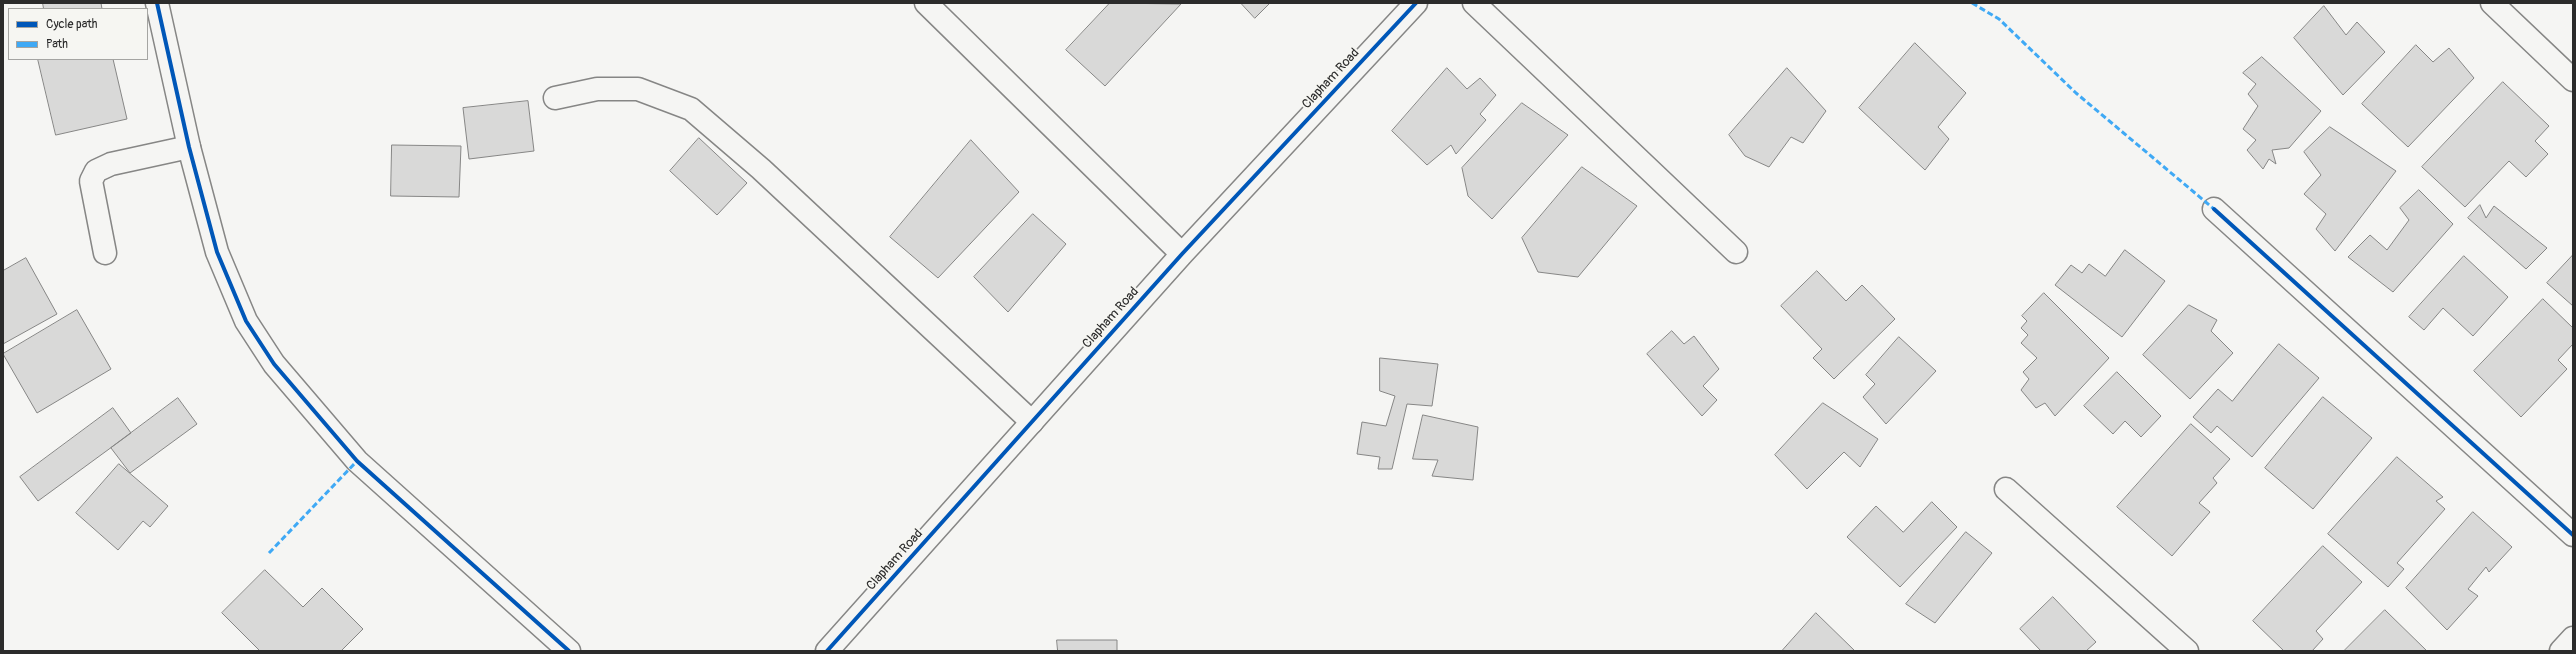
<!DOCTYPE html>
<html>
<head>
<meta charset="utf-8">
<style>
	body { margin:0 }
	#map { position:relative; width:2576px; height:654px; overflow:hidden; background:#f5f5f3; font-family:Pangolin,sans-serif }
	canvas { display:block }
	.frame { position:absolute; inset:0; border:4px solid #2b2b2b; pointer-events:none }
	.legend { position:absolute; left:8px; top:8px; width:140px; height:52px; box-sizing:border-box; background:#f6f6f2; border:1px solid #a5a5a2; margin:0; padding:5px 7px; list-style:none; font-size:12px; color:#2b2b2b }
	.legend li { display:flex; align-items:center; gap:8px; height:20px }
	.legend b { width:20px; border:1px solid #a5a5a2 }
</style>
</head>
<body>
<div id="map">
<canvas width="2576" height="654"></canvas>
<div class="frame"></div>
<ul class="legend">
<li><b style="height:5px;background:#0057b8"></b>Cycle path</li>
<li><b style="height:5px;background:#3fa9f5"></b>Path</li>
</ul>
</div>
<script>
const c = document.querySelector('canvas').getContext('2d');
c.lineJoin = 'round';
function fillPath(path, color) {
  c.fillStyle = color;
  c.fill(path, 'evenodd');
}
function strokePath(path, color, width, dash) {
  c.strokeStyle = color;
  c.lineWidth = width;
  c.lineCap = dash ? 'butt' : 'round';
  c.setLineDash(dash || []);
  c.stroke(path);
}
function drawText(font, color, halo, rows, align = 'center') {
  c.font = font + ' Pangolin,sans-serif';
  c.lineWidth = 4;
  c.setLineDash([]);
  c.textBaseline = 'middle';
  c.strokeStyle = halo;
  c.fillStyle = color;
  for (const [text, x, y, turn = 0] of rows) {
    c.save();
    c.translate(x, y);
    c.rotate((+turn || 0) * Math.PI / 180);
    c.textAlign = isNaN(turn) ? turn : align;
    if (halo) c.strokeText(text, 0, 0);
    c.fillText(text, 0, 0);
    c.restore();
  }
}
const building = new Path2D(`
	M43,3H101L102,9H44Z
	M1110,3L1181,4L1105,86L1066,50Z
	M1241,3H1270L1255,18Z
	M2324,6L2346,35L2357,22L2385,52L2343,95L2294,38Z
	M1915,43L1966,93L1938,127L1949,139L1925,170L1859,108Z
	M2416,45L2433,62L2449,48L2474,78L2408,147L2362,104Z
	M2262,57L2321,111L2289,148L2272,150L2276,164L2269,159L2263,169L2247,150L2256,140L2243,129L2258,106L2248,94L2256,84L2243,73Z
	M38,59H113L127,119L56,135Z
	M1447,68L1467,89L1480,78L1496,95L1480,114L1486,120L1456,154L1451,145L1427,165L1392,131Z
	M1787,68L1826,111L1803,143L1791,137L1769,167L1745,156L1729,135Z
	M2503,82L2549,126L2535,141L2548,154L2526,177L2509,161L2465,207L2422,167Z
	M528,101L534,151L469,159L463,108Z
	M1522,103L1568,135L1492,219L1468,196L1462,168Z
	M2330,127L2396,171L2335,251L2316,229L2326,214L2304,194L2321,175L2304,152Z
	M699,138L747,183L717,215L670,171Z
	M971,140L1019,192L938,278L890,237Z
	M392,145L461,146L459,197L391,196Z
	M1582,167L1637,206L1578,277L1538,272L1522,238Z
	M2419,190L2453,224L2393,292L2348,257L2370,235L2387,250L2409,220L2400,208Z
	M2480,205L2486,218L2494,206L2547,248L2526,269L2468,218Z
	M1033,214L1066,244L1008,312L974,277Z
	M2125,250L2165,281L2122,337L2055,285L2071,265L2082,273L2089,264L2105,276Z
	M2573,255V306L2547,283Z
	M2464,256L2508,297L2473,336L2443,308L2424,330L2409,317Z
	M26,258L57,314L3,344V271Z
	M1817,271L1846,301L1862,285L1895,319L1834,379L1813,358L1822,349L1781,306Z
	M2044,293L2109,358L2055,416L2045,403L2036,408L2021,390L2029,379L2023,372L2037,358L2021,343L2028,335L2021,328L2027,321L2022,316Z
	M2543,299L2573,328V344L2558,360L2567,369L2521,417L2474,371Z
	M2189,305L2217,320L2211,331L2233,353L2190,399L2143,355Z
	M77,310L111,369L37,413L3,354Z
	M1672,331L1684,344L1694,336L1719,369L1703,386L1717,400L1702,416L1647,354Z
	M1899,337L1936,371L1886,424L1863,397L1875,384L1866,375Z
	M2279,344L2319,378L2252,457L2217,426L2211,433L2193,417L2218,389L2232,401Z
	M1380,358L1438,364L1432,406L1407,404L1392,469H1378L1380,457L1357,454L1362,422L1386,426L1395,396L1380,391Z
	M2117,372L2161,416L2141,437L2125,421L2113,434L2084,406Z
	M2323,397L2372,438L2313,509L2265,468Z
	M178,398L197,424L130,473L111,448Z
	M1823,403L1878,439L1860,467L1844,452L1807,489L1775,455Z
	M113,408L131,433L38,501L20,477Z
	M1423,415L1478,427L1473,480L1432,476L1438,460L1413,459Z
	M2191,424L2230,459L2213,478L2217,483L2199,503L2210,512L2172,556L2117,507Z
	M2397,457L2443,497L2436,501L2445,509L2397,563L2404,569L2388,587L2328,534Z
	M119,464L168,506L150,527L143,521L118,550L76,513Z
	M1932,502L1957,527L1900,587L1847,537L1876,506L1903,532Z
	M2473,512L2512,547L2489,572L2486,567L2468,589L2478,596L2447,630L2406,588Z
	M1966,532L1992,553L1935,623L1906,604Z
	M2323,546L2362,582L2316,631L2323,639L2312,651H2284L2253,621Z
	M265,570L303,607L322,588L363,629L341,651H260L222,613Z
	M2053,597L2096,642L2086,651H2041L2020,629Z
	M2385,610L2427,651H2344Z
	M1816,613L1855,651H1782Z
	M1057,640H1117V651H1058Z`);
const lane = new Path2D(`
	M555,98L597,89H638L691,109L761,169L1032,422
	M105,253L91,181L96,171L111,164L189,147`);
const street = new Path2D(`
	M157,3L189,147L217,252L246,321L274,364L357,461L569,651
	M926,3L1182,254
	M1474,3L1736,252
	M2492,3L2573,80
	M2214,209L2573,535
	M2006,489L2187,651
	M827,651L1182,254L1416,3
	M2561,651L2573,638`);
const quiet = new Path2D(`
	M1972,3L1999,19L2076,93L2214,209
	M269,553L357,461`);
const cycleway = new Path2D(`
	M157,3L189,147L217,252L246,321L274,364L357,461L569,651
	M2214,209L2573,535
	M827,651L1182,254L1416,3`);
const streetNames = [
	["Clapham Road",1331,79,-47],
	["Clapham Road",1111,318,-48],
	["Clapham Road",895,560,-48]
];
fillPath(building, '#d9d9d8');
strokePath(building, '#868685', 1);
strokePath(lane, '#868685', 25);
strokePath(street, '#868685', 25);
strokePath(lane, '#f5f5f3', 22);
strokePath(street, '#f5f5f3', 22);
strokePath(quiet, '#3fa9f5', 3, [6, 3]);
strokePath(cycleway, '#0057b8', 4);
drawText('13px', '#2b2b2b', '#f6f6f2', streetNames);
</script>
</body>
</html>
